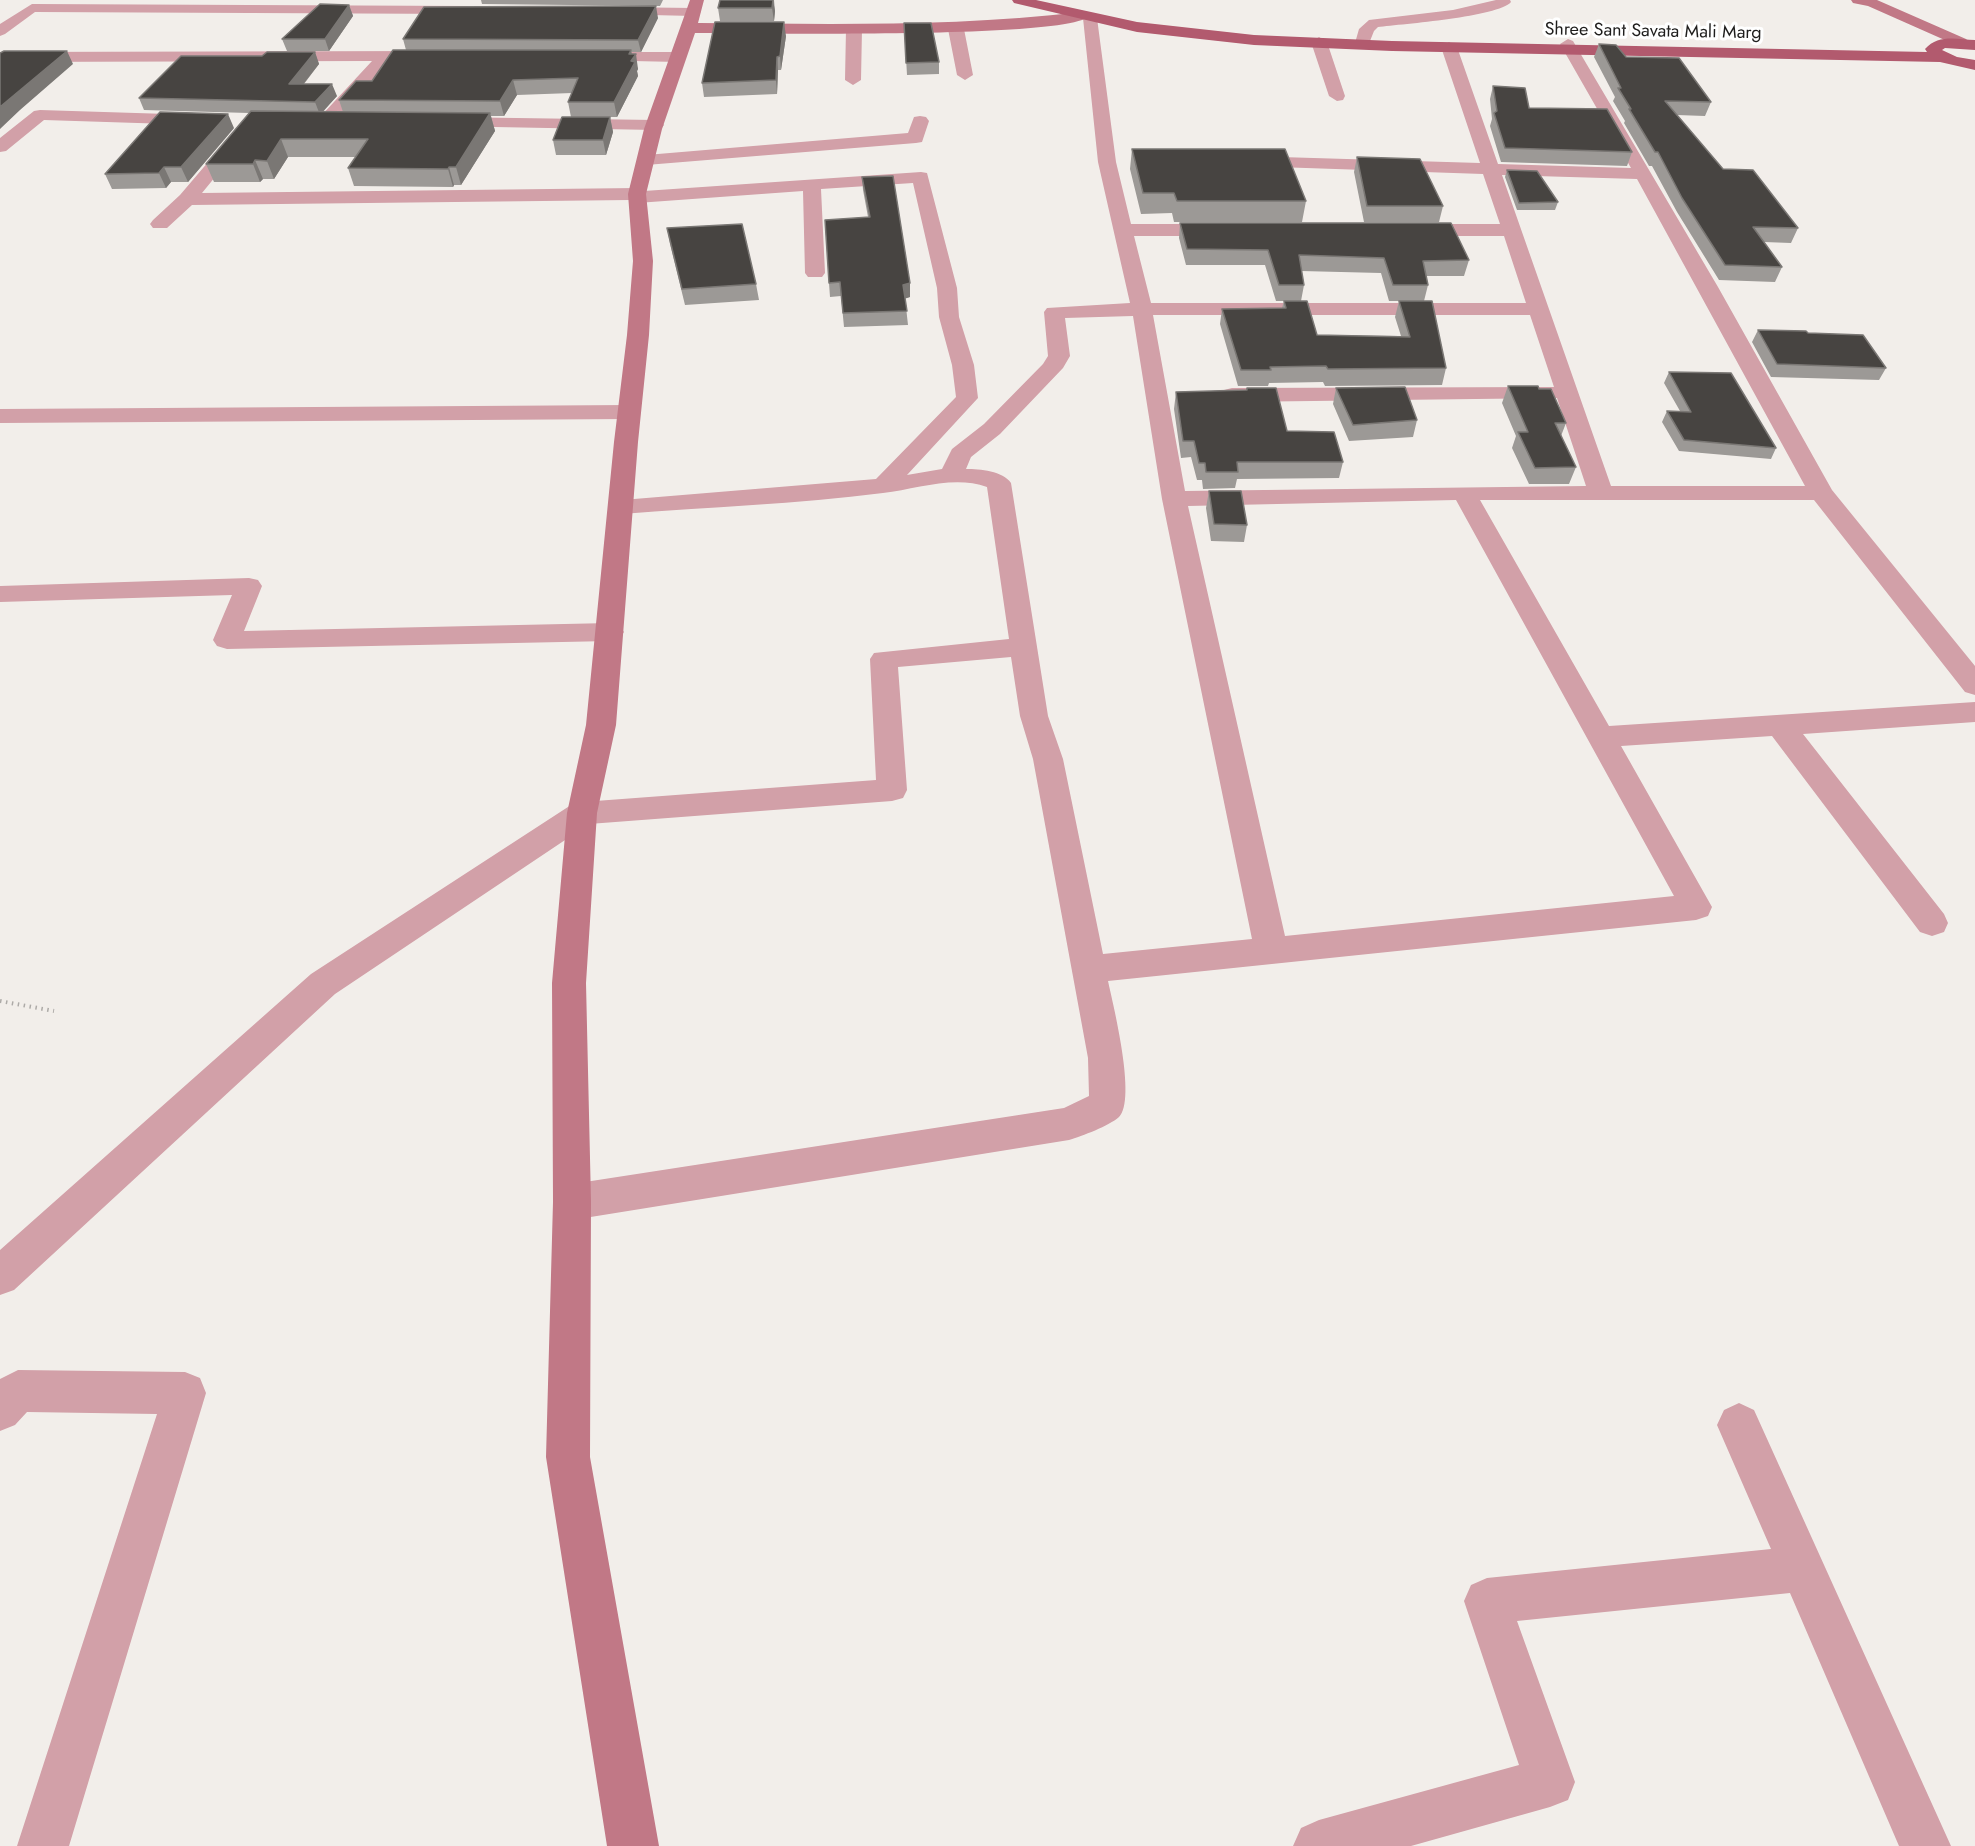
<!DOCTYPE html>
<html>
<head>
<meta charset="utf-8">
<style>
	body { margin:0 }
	canvas { display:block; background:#f2eeea }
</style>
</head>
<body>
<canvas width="1975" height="1846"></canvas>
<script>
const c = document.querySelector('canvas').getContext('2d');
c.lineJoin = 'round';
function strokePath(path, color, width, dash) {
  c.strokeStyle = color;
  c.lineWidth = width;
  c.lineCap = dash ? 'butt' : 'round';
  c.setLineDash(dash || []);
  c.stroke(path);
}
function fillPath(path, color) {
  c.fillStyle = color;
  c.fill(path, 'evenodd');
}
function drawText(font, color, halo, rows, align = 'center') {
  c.font = font + ' Jost,sans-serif';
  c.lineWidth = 6;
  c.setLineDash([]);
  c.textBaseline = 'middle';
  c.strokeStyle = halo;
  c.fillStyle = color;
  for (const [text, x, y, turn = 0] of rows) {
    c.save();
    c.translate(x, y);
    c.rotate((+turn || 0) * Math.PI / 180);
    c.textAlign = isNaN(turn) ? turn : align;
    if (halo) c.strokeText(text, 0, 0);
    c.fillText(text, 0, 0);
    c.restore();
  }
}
const path = new Path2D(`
	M0,1001L54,1011`);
const street = new Path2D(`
	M1496,0H1510L1511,2C1498,17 1403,24 1378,27L1374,31L1368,46L1363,48L1355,43L1359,29L1369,20L1453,10Z
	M32,4L467,6L474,10L467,14L35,12L5,34L0,36V24Z
	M612,7L694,8L701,12L694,16L607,14L605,11L607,8Z
	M1090,14L1097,18L1116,162L1131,224H1224L1231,226L1234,230L1231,234L1224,236H1134L1151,303H1526L1504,236H1411L1404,234L1401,230L1404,226L1411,224H1500L1483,174L1247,166L1241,165L1238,161L1241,157L1247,156L1480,163L1441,47L1449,42L1457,47L1498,164L1631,168L1560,44L1568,39L1573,41L1718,287L1832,490L1975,666V695L1965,692L1814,500H1480L1609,726L1975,702V722L1803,734L1944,914L1948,923L1944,932L1932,936L1920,932L1772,736L1621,746L1712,907L1708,916L1696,920L1108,981C1113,1004 1137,1100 1119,1117C1109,1126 1082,1136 1069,1140L572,1220L558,1215L553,1202L558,1189L572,1184L1064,1108L1089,1096L1088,1058L1033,759L1020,716L1011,657L898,667L907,790L903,798L892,801L589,824L335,994L14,1290L0,1295V1250L311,974L571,805L582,802L876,780L870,659L874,653L1009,639L987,487C954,475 917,489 883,493C797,504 709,507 622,514L613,512L610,507L613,502L622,500L876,479L956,397L952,365L939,317L937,288L913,183L821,189L825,273L822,277H808L805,273L803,191L637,203L630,200L192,205L167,228H153L150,224L153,220L180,195L232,134H244L247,138L202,193L637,188L644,191L921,172L927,173L957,288L959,317L974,365L978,398L907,475L942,469L952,449L984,424L1043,364L1048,356L1044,312L1047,308L1130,303L1098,162L1083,18ZM1502,175L1637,179L1805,486H1611ZM1153,315H1530L1554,387L1232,388L1224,390L1221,395L1224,400L1232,402L1557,398L1586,486L1185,491ZM1133,316L1162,499L1252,939L1103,954L1063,759L1048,716L1011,483C1003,471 980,469 966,469L971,457L1000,434L1063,368L1070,356L1065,318ZM1456,500L1674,896L1285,936L1188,506Z
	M854,24L862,29L861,80L853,85L845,80L846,29Z
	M956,24L964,29L973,75L965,80L957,75L948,29Z
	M1319,37L1327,42L1345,96L1343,100L1337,101L1329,96L1311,42Z
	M433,51L439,53L441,56L439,59L389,61L332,125H320L317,121L320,117L372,61L0,62V52Z
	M593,52H678L686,57L678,62L587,60L585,57L587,54Z
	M40,110L200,115L206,116L208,120L206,124L200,125L44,120L6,151L0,152V138L34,111Z
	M920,116L926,117L929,121L922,142L916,143L646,165L640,164L637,160L640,156L646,155L908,133L914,117Z
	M447,117L655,120L661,121L664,125L661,129L655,130L441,126L438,122L441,118Z
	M630,405L638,407L641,412L638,417L630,419L0,423V409Z
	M249,578L258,580L262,586L244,631L610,623L620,626L624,632L620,638L610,641L227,649L217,646L213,640L232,595L0,602V586Z
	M18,1370L185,1372L200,1378L206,1393L69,1846H17L157,1414L27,1412L15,1425L0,1431V1379Z
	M1739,1403L1754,1410L1951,1846H1899L1790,1593L1517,1621L1575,1782L1568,1800L1550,1807L1411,1846H1293L1301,1828L1319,1820L1519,1765L1464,1601L1471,1585L1487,1578L1771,1549L1717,1425L1724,1410Z`);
const secondary = new Path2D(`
	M690,0H704L698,23C826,24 954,27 1082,12L1089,16C1070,39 745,33 695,33L662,129L646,194L653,261L649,335L638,442L616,725L597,813L586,983L591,1202L590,1457L659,1846H607L546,1457L553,1202L552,983L567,813L586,725L614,442L627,335L633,261L628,194L644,129Z
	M1851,0H1877L1966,39L1969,42L1966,45H1956L1868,6L1853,3Z`);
const primary = new Path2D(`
	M1012,0H1036L1137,22L1254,35L1392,41L1927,52L1925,49C1938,34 1957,39 1975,40V50L1945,48L1942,50L1957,57L1975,60V70L1940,62L1392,51L1254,45L1137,32L1014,3Z`);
const wall = new Path2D(`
	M481,0H663L660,6L482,4Z
	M774,0L775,11L774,21H720L718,8Z
	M349,5L353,16L329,51H287L282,39Z
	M658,18L641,52H631L638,69L637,71L638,76L617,117H610L613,132L606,155H556L553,140L571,117L568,102L572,93L517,95L504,116H491L495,131L461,185H454L453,187L354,186L348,168L356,157H288L274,179H263L260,182H214L206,164L249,113L144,110L139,98L262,56L315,52L319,64L304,84L337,96L323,111L343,112L339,100L372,81L406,50L403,39Z
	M904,23L939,62V74L907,75Z
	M786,36L781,70H778L777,94L704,97L702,83Z
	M1599,44L1626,57L1711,102L1705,116L1677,115L1723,169L1798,228L1791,243L1764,242L1782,267L1775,282L1719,280L1677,212L1652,166H1649L1624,123L1625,121L1613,101L1615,97L1594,57Z
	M1493,86L1529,108L1632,152L1627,166L1501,162L1490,126L1492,119L1490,99Z
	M234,128L188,182H171L166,188L112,189L105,174Z
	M1132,149L1306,201L1302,222H1174L1172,213L1141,214L1130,169Z
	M1357,157L1443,206L1439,222H1364L1354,172Z
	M1507,170L1558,202L1555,210H1517L1505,177Z
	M862,177L910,297L905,298L908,325L844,327L841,296L830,297L829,283L868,217L863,190Z
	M1180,223L1469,260L1464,276H1426L1428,285L1424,301H1389L1381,273L1301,271L1304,285L1301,301H1276L1265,265H1186L1179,238Z
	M667,228L756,284L759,300L685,305L670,244Z
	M1284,301L1317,335L1401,336L1395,317L1399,301L1446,368L1442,385L1325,386L1323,382L1269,383L1268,386H1238L1220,324L1222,309L1282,308Z
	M1758,330L1808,333L1886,368L1879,380L1771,377L1752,342Z
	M1669,372L1776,448L1771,459L1679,451L1662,422L1667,411H1680L1664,383Z
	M1508,386L1539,389L1566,423L1561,436L1576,467L1569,484H1529L1512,448L1516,436L1502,403Z
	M1247,388L1287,431L1343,462L1339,478L1237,479L1235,488L1203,489L1202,480H1197L1191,457L1181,458L1174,409L1176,392L1246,390Z
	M1336,388L1417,420L1413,437L1349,441L1333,404Z
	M1209,491L1247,525L1244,542L1211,541L1206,508Z`);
const shadedWall = new Path2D(`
	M773,0L775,11L774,21L772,8Z
	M349,5L353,16L329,51L325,39Z
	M656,6L658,18L641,52L638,40Z
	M784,22L786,36L781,70L780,56Z
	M631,50L633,59L636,54L638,69L637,71L638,76L617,117L614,102L629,54Z
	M67,51L73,64L20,110L0,129V107Z
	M315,52L319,64L294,96L289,84Z
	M777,57L778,70L777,94L776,80Z
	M513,80L517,95L504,116L500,101Z
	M332,84L337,96L320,115L315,102Z
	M490,113L495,131L461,185L456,167Z
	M228,114L234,128L188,182L181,167Z
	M610,117L613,132L606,155L603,140Z
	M281,139L288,157L274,179L267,161Z
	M255,160L263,179L260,182L253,164Z
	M164,167L171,182L166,188L159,173Z
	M449,167L454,185L453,187L448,169Z
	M910,283V297L904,299L903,285Z`);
const building = new Path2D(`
	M720,0H773L772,8H718Z
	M320,4L349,5L325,39H282Z
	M656,6L638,40L403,39L424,7Z
	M715,22H784L780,56L777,57L776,80L702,83Z
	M904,23H931L939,62L906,63Z
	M1599,44L1616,45L1626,57L1679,58L1711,102L1665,101L1723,169L1753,170L1798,228L1753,227L1782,267L1725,265L1682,198L1658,152H1655L1629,109H1631L1618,88H1621Z
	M393,50H631L629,54H636L631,61L635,62L614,102H568L578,78L513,80L500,101L339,100L356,81H372Z
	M4,51H67L0,107V53Z
	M267,52H315L289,84H332L315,102L139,98L181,56H262Z
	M1493,86L1525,88L1529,108L1607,109L1632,152L1505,148L1494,113L1497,111Z
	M251,111L490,113L456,167H449L448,169L348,168L368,139H281L267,161L255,160L253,164H206Z
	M160,112L228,114L181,167H164L159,173L105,174Z
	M562,117H610L603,140H553Z
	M1132,149H1285L1306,201H1177L1174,193H1143Z
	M1357,157L1420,159L1443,206H1367Z
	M1507,170L1537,171L1558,202L1519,203Z
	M893,176L910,283L903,285L907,311L843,313L840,282L829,283L825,220L870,217L862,177Z
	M1180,223H1451L1469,260L1423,261L1428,285H1393L1384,258L1299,255L1304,285H1279L1268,250L1187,249Z
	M742,224L756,284L682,289L667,228Z
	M1284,301H1307L1317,335L1410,337L1399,301H1432L1446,368L1328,369L1326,366L1270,367L1271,370H1241L1222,309L1286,308Z
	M1758,330L1806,331L1808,333L1863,335L1886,368L1777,364Z
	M1669,372L1731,373L1776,448L1684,440L1667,411L1691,412Z
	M1508,386H1538L1539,389H1551L1566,423H1555L1576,467L1535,468L1518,432H1528Z
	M1405,387L1417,420L1353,425L1336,388Z
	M1247,388H1276L1287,431L1334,432L1343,462H1237L1238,472H1206L1205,463H1199L1194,441H1183L1176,392L1247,390Z
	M1209,491H1241L1247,525L1214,524Z`);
const farStreetnames = [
	["Shree Sant Savata Mali Marg",1653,32,1]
];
strokePath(path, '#adaaa7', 4, [1.5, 4.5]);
fillPath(street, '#d2a0a8');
fillPath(secondary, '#c17886');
fillPath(primary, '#b25a6e');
fillPath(wall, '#9c9996');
fillPath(shadedWall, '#7a7774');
fillPath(building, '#474441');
strokePath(building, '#7a7774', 1.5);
drawText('18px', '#1e1d1c', '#fff', farStreetnames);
</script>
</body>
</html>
